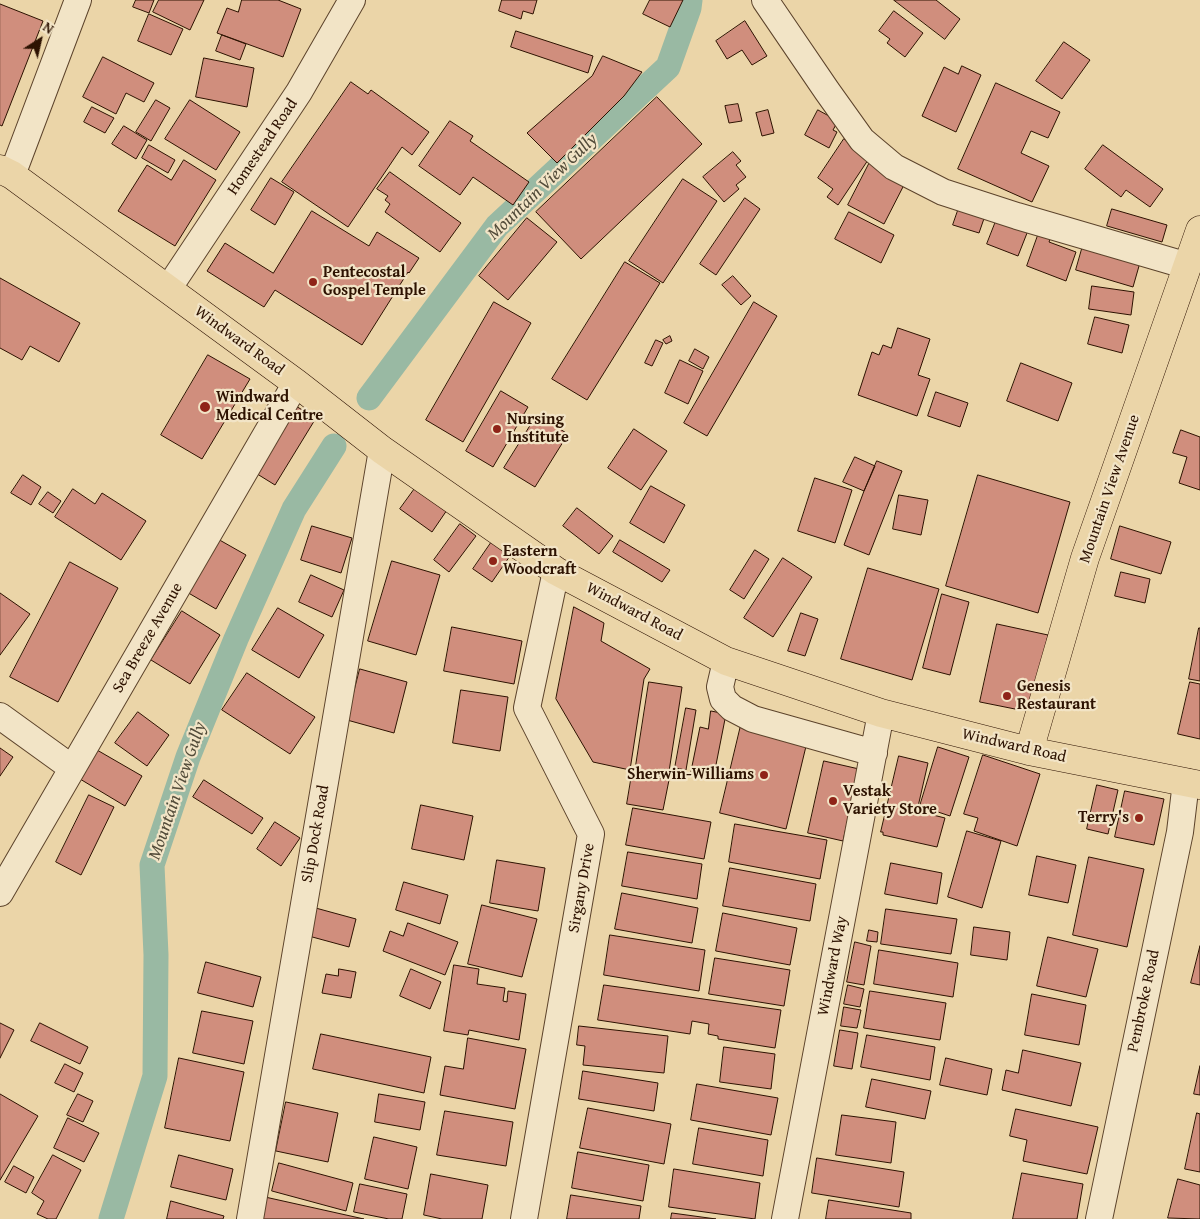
<!DOCTYPE html>
<html>
<head>
<meta charset="utf-8">
<style>
	body { margin:0 }
	#map { position:relative; width:1200px; height:1219px; overflow:hidden; background:#ebd5a8; font-family:"Gentium Book Plus",serif }
	canvas { display:block }
	.north { position:absolute; left:15px; top:15px; width:50px; height:50px; -webkit-text-stroke:4px #f2e4c6; paint-order:stroke; rotate:35deg; font-size:14px; font-weight:700; line-height:20px; text-align:center; color:#2d1201 }
	.north::after { content:''; display:block; margin:auto; width:18px; height:22px; background:#2d1201; clip-path:polygon(50% 0,100% 100%,50% 72%,0 100%) }
</style>
</head>
<body>
<div id="map">
<canvas width="1200" height="1219"></canvas>
<div class="north">N</div>
</div>
<script>
const c = document.querySelector('canvas').getContext('2d');
c.lineJoin = 'round';
function strokePath(path, color, width, dash) {
  c.strokeStyle = color;
  c.lineWidth = width;
  c.lineCap = dash ? 'butt' : 'round';
  c.setLineDash(dash || []);
  c.stroke(path);
}
function fillPath(path, color) {
  c.fillStyle = color;
  c.fill(path, 'evenodd');
}
function drawText(font, color, halo, rows, align = 'center') {
  c.font = font + ' "Gentium Book Plus",serif';
  c.lineWidth = 4.5;
  c.setLineDash([]);
  c.textBaseline = 'middle';
  c.strokeStyle = halo;
  c.fillStyle = color;
  for (const [text, x, y, turn = 0] of rows) {
    c.save();
    c.translate(x, y);
    c.rotate((+turn || 0) * Math.PI / 180);
    c.textAlign = isNaN(turn) ? turn : align;
    if (halo) c.strokeText(text, 0, 0);
    c.fillText(text, 0, 0);
    c.restore();
  }
}
const canal = new Path2D(`
	M369,398L497,226L668,67L689,8L690,0
	M111,1219L155,1076L156,955L152,865L188,757L236,639L294,509L334,446`);
const building = new Path2D(`
	M136,0H154L149,13L133,7Z
	M159,0H204L190,30L153,12Z
	M242,0H278L301,9L283,57L217,33L227,8L238,12Z
	M502,0H537L533,14L523,11L521,19L499,11Z
	M650,0H683L670,27L643,14Z
	M894,0H936L960,19L945,39Z
	M0,4L43,21L2,126L0,125Z
	M894,11L923,33L905,57L887,43L890,39L879,31Z
	M149,14L183,29L171,55L138,41Z
	M745,21L767,56L752,65L742,50L727,59L716,41Z
	M516,31L593,56L588,73L511,47Z
	M222,35L246,44L240,60L216,51Z
	M1064,42L1090,60L1062,99L1036,81Z
	M603,56L642,72L624,96L557,163L527,133L592,76Z
	M103,57L154,83L144,102L126,93L116,114L83,97Z
	M204,58L254,68L247,107L196,97Z
	M962,66L981,75L956,132L922,116L944,67L958,74Z
	M351,82L368,94L371,90L429,132L412,155L402,147L348,227L282,182Z
	M996,83L1060,112L1048,138L1031,131L1021,153L1049,166L1032,202L958,169Z
	M657,97L702,144L581,259L536,212Z
	M156,100L170,108L151,141L136,132Z
	M190,100L240,132L216,170L165,139Z
	M738,104L742,121L729,123L725,106Z
	M92,107L114,118L105,133L84,122Z
	M768,110L774,133L762,136L756,113Z
	M818,110L838,121L833,130L837,132L829,148L805,135Z
	M450,121L473,136L470,141L529,182L513,205L473,177L460,195L419,166Z
	M124,126L147,140L136,159L112,144Z
	M844,139L870,157L838,205L827,197L833,189L818,178Z
	M149,145L175,160L168,173L142,158Z
	M1103,145L1163,189L1150,207L1126,190L1121,197L1085,169Z
	M733,152L741,161L736,165L746,177L736,185L739,189L724,202L703,177Z
	M184,160L216,180L175,246L118,211L147,165L171,180Z
	M870,162L906,181L884,224L848,205Z
	M390,172L461,223L440,252L385,212L390,204L385,200L388,196L377,189Z
	M271,178L294,192L275,225L251,210Z
	M683,179L717,201L663,283L629,261Z
	M745,198L760,209L716,275L700,264Z
	M962,199L988,207L979,233L953,225Z
	M1112,209L1167,225L1162,242L1107,226Z
	M312,211L369,246L377,232L419,258L409,273L408,272L362,345L275,290L264,307L207,271L225,243L273,273Z
	M849,212L894,235L881,263L835,239Z
	M998,216L1029,228L1018,256L987,244Z
	M527,218L557,242L508,300L479,276Z
	M1041,227L1053,232L1049,242L1076,252L1066,281L1027,266Z
	M1084,242L1141,259L1133,287L1076,270Z
	M625,262L660,283L587,400L552,379Z
	M733,276L751,296L741,305L722,285Z
	M0,278L80,323L59,362L30,346L22,360L0,348Z
	M1092,286L1134,292L1131,315L1089,309Z
	M494,302L531,323L463,442L426,420Z
	M754,302L777,316L707,436L684,423Z
	M1095,317L1129,325L1122,353L1088,344Z
	M898,328L930,339L918,375L930,379L917,416L858,395L872,352L879,355L883,345L891,348Z
	M670,336L672,341L666,344L663,340Z
	M656,340L663,343L652,366L645,363Z
	M695,349L709,357L703,369L689,361Z
	M208,355L250,379L202,459L161,435Z
	M680,360L703,371L688,404L665,393Z
	M1021,363L1072,383L1058,421L1007,401Z
	M501,391L528,407L493,467L466,451Z
	M936,392L968,403L960,427L928,416Z
	M294,405L316,418L275,485L254,472Z
	M537,415L568,434L535,487L504,468Z
	M634,429L667,451L641,490L608,468Z
	M1181,430L1200,437V490L1179,483L1187,457L1173,453Z
	M855,457L875,466L864,491L843,482Z
	M877,461L902,471L869,555L844,545L864,491Z
	M23,475L41,487L31,505L11,493Z
	M978,475L1070,502L1038,613L946,586Z
	M815,478L852,490L835,543L798,531Z
	M651,486L685,505L664,543L630,523Z
	M416,487L447,510L432,532L400,509Z
	M73,489L95,504L102,493L146,521L121,560L55,517Z
	M48,492L61,501L53,513L39,504Z
	M899,495L928,500L921,535L893,529Z
	M577,508L613,536L599,554L563,526Z
	M460,524L476,536L449,572L434,560Z
	M312,526L352,538L341,573L301,560Z
	M1120,526L1171,542L1161,574L1111,559Z
	M216,538L246,555L216,609L185,591Z
	M493,540L512,553L492,582L473,569Z
	M620,540L670,570L662,582L613,552Z
	M755,550L769,559L744,599L730,590Z
	M783,558L812,577L773,637L744,618Z
	M392,561L440,575L416,655L368,641Z
	M70,562L118,588L58,702L10,677Z
	M868,568L939,589L912,680L841,659Z
	M1121,572L1150,579L1145,603L1115,596Z
	M311,575L344,590L332,617L299,602Z
	M0,593L30,614L0,655Z
	M942,594L969,602L950,675L923,668Z
	M574,607L604,623L601,641L650,669L644,679L630,770L593,762L556,699Z
	M278,608L324,635L299,678L252,650Z
	M182,611L220,635L190,684L151,660Z
	M801,613L818,619L805,656L788,651Z
	M997,624L1048,635L1034,702L1020,710L980,702Z
	M452,627L522,641L514,684L444,671Z
	M1199,628H1200V681L1189,679Z
	M360,669L407,682L394,733L347,720Z
	M247,673L315,717L290,754L222,710Z
	M649,682L682,687L668,778L635,772Z
	M1190,682L1200,684V739L1178,734Z
	M461,690L508,697L500,751L453,743Z
	M686,708L696,710L686,770L675,768Z
	M711,711L726,714L713,780L690,776L700,727L708,729Z
	M138,712L169,735L147,766L115,743Z
	M742,721L808,738L786,829L720,813Z
	M938,747L969,757L950,816L920,806Z
	M0,748L13,757L0,776Z
	M97,750L142,776L125,806L80,779Z
	M983,755L1040,774L1017,846L974,831L978,818L964,814Z
	M899,756L928,763L917,811L945,818L937,847L883,835V832H881Z
	M824,761L859,769L843,841L808,833Z
	M632,774L669,780L663,810L627,804Z
	M204,780L263,818L252,834L193,797Z
	M1097,785L1118,790L1108,834L1087,829Z
	M1125,791L1164,799L1154,845L1115,837Z
	M89,795L114,807L81,875L56,862Z
	M421,805L473,816L464,860L412,849Z
	M633,808L711,822L704,859L626,845Z
	M275,822L300,838L281,866L257,849Z
	M735,824L827,840L820,879L729,862Z
	M967,831L1001,841L982,908L948,897Z
	M628,852L702,864L697,899L622,886Z
	M1037,856L1076,865L1068,903L1029,895Z
	M1089,857L1144,869L1127,947L1073,935Z
	M497,860L545,868L538,911L490,903Z
	M891,863L942,873L937,904L885,894Z
	M730,868L816,884L810,921L723,906Z
	M404,882L448,895L440,924L396,910Z
	M622,893L698,908L692,943L615,929Z
	M482,905L537,919L522,977L468,964Z
	M312,907L356,919L349,947L305,935Z
	M886,909L957,919L951,954L881,944Z
	M723,913L797,928L790,965L716,951Z
	M408,923L458,942L445,975L383,951L390,931L403,936Z
	M974,927L1010,932L1007,960L971,955Z
	M869,930L878,932L877,942L867,941Z
	M610,935L705,950L699,991L604,975Z
	M1048,937L1098,949L1086,997L1037,986Z
	M855,942L871,946L864,985L847,982Z
	M1200,946V985L1191,983Z
	M879,950L958,963L953,997L874,984Z
	M715,958L790,970L784,1006L709,994Z
	M206,962L261,977L253,1007L198,993Z
	M454,965L479,969L477,984L505,988L503,1001L507,1002L508,991L526,994L519,1040L469,1030L468,1035L444,1031Z
	M339,969L356,972L351,998L322,993L326,974L338,976Z
	M411,969L441,982L430,1009L400,996Z
	M604,985L781,1010L775,1048L718,1039V1036L708,1034L709,1024L692,1021L690,1034L598,1020Z
	M848,985L864,989L860,1007L844,1004Z
	M870,991L946,1003L940,1040L864,1028Z
	M1032,994L1086,1005L1079,1045L1025,1035Z
	M844,1007L861,1010L857,1028L841,1026Z
	M202,1011L253,1021L244,1064L193,1053Z
	M0,1023L14,1030L0,1058Z
	M40,1023L88,1047L80,1064L31,1041Z
	M579,1026L668,1036L664,1073L583,1065L585,1046L577,1045Z
	M840,1030L858,1033L852,1069L834,1066Z
	M321,1034L431,1057L424,1093L313,1069Z
	M867,1035L935,1047L930,1080L861,1067Z
	M468,1038L526,1049L515,1109L440,1095L445,1066L463,1069Z
	M724,1047L775,1054L771,1089L720,1082Z
	M1023,1050L1081,1063L1071,1106L1002,1090L1006,1070L1018,1073Z
	M179,1058L244,1072L230,1141L165,1128Z
	M946,1058L992,1069L987,1095L940,1085Z
	M65,1064L83,1073L74,1092L55,1083Z
	M1200,1066V1095L1194,1094Z
	M583,1071L658,1083L654,1111L579,1099Z
	M872,1079L931,1091L925,1119L866,1107Z
	M697,1084L778,1098L771,1135L691,1120Z
	M0,1094L38,1116L0,1180Z
	M78,1094L93,1101L83,1122L67,1115Z
	M379,1094L425,1102L420,1130L375,1122Z
	M286,1102L338,1113L328,1162L276,1151Z
	M588,1108L671,1124L664,1164L580,1148Z
	M1016,1109L1098,1127L1087,1174L1023,1161L1027,1140L1010,1136Z
	M445,1111L513,1122L506,1166L437,1155Z
	M1197,1113L1200,1114V1172L1185,1169Z
	M842,1115L896,1122L891,1163L836,1155Z
	M68,1118L99,1133L84,1162L54,1148Z
	M699,1128L768,1140L763,1176L693,1164Z
	M374,1137L417,1147L408,1189L365,1179Z
	M578,1152L649,1165L643,1201L572,1188Z
	M53,1155L81,1170L56,1219H48L37,1214L44,1201L32,1193Z
	M179,1155L233,1169L226,1200L171,1187Z
	M817,1158L904,1172L899,1207L812,1193Z
	M279,1163L353,1183L346,1211L272,1191Z
	M14,1166L34,1177L26,1193L5,1182Z
	M674,1169L760,1183L755,1219L669,1207Z
	M1022,1173L1083,1184L1077,1219H1013Z
	M431,1174L488,1185L482,1219H442L424,1215Z
	M1178,1179L1200,1185V1219L1168,1218Z
	M360,1184L407,1194L402,1219H389L354,1212Z
	M571,1195L641,1206L639,1219H567Z
	M265,1197L364,1219H260Z
	M829,1200L911,1213V1219H826Z
	M171,1201L224,1216L223,1219H167Z
	M672,1213L716,1219H671Z`);
const minor = new Path2D(`
	M765,0L827,91L862,140L894,167L943,192L1017,216L1188,266
	M12,175L78,0
	M168,289L299,92L352,0
	M726,661L720,687L723,699L732,708L753,719L874,753
	M0,716L72,768
	M0,893L296,383
	M250,1219L382,450
	M524,1219L591,834L527,708L556,571
	M785,1219L881,713
	M1099,1219L1180,832L1186,782`);
const major = new Path2D(`
	M0,169L12,175L296,383L382,450L556,571L726,661L881,713L1029,751L1200,785
	M1029,751L1085,558L1200,230`);
const markers = [
	[313,282,5,"#8f2418"],
	[205,407,6,"#8f2418"],
	[497,429,5,"#8f2418"],
	[493,561,5,"#8f2418"],
	[1007,696,5,"#8f2418"],
	[764,775,5,"#8f2418"],
	[833,801,5,"#8f2418"],
	[1139,818,5,"#8f2418"]
];
const streetNames = [
	["Homestead Road",263,147,-56],
	["Windward Road",239,341,36],
	["Mountain View Avenue",1110,489,-71],
	["Windward Road",634,612,28],
	["Sea Breeze Avenue",148,638,-60],
	["Windward Road",1014,746,13],
	["Slip Dock Road",316,834,-80],
	["Sirgany Drive",582,888,-80],
	["Windward Way",833,966,-79],
	["Pembroke Road",1144,1001,-78]
];
const poiNames = [
	["Pentecostal",323,273],
	["Gospel Temple",323,291],
	["Windward",216,398],
	["Medical Centre",216,416],
	["Nursing",507,420],
	["Institute",507,438],
	["Eastern",503,552],
	["Woodcraft",503,570],
	["Genesis",1017,687],
	["Restaurant",1017,705],
	["Sherwin-Williams",754,775,"right"],
	["Vestak",843,792],
	["Variety Store",843,810],
	["Terry's",1129,818,"right"]
];
const waterNames = [
	["Mountain View Gully",543,187,-44],
	["Mountain View Gully",178,791,-71]
];
strokePath(canal, '#99b9a3', 25);
fillPath(building, '#d08e7d');
strokePath(building, '#2d1201', 1);
strokePath(minor, '#5c432b', 28);
strokePath(major, '#2d1201', 29);
strokePath(minor, '#f2e4c6', 26);
strokePath(major, '#ebd5a8', 28);
for (const [x, y, r, color] of markers) {
  const dot = new Path2D();
  dot.arc(x, y, r, 0, 2 * Math.PI);
  c.fillStyle = color;
  c.fill(dot);
  strokePath(dot, '#f2e4c6', 2);
}
drawText('16px', '#2d1201', '#f2e4c6', streetNames);
drawText('bold 16px', '#2d1201', '#f2e4c6', poiNames, 'left');
drawText('italic 18px', '#534c3a', '#f2e4c6', waterNames);
</script>
</body>
</html>
